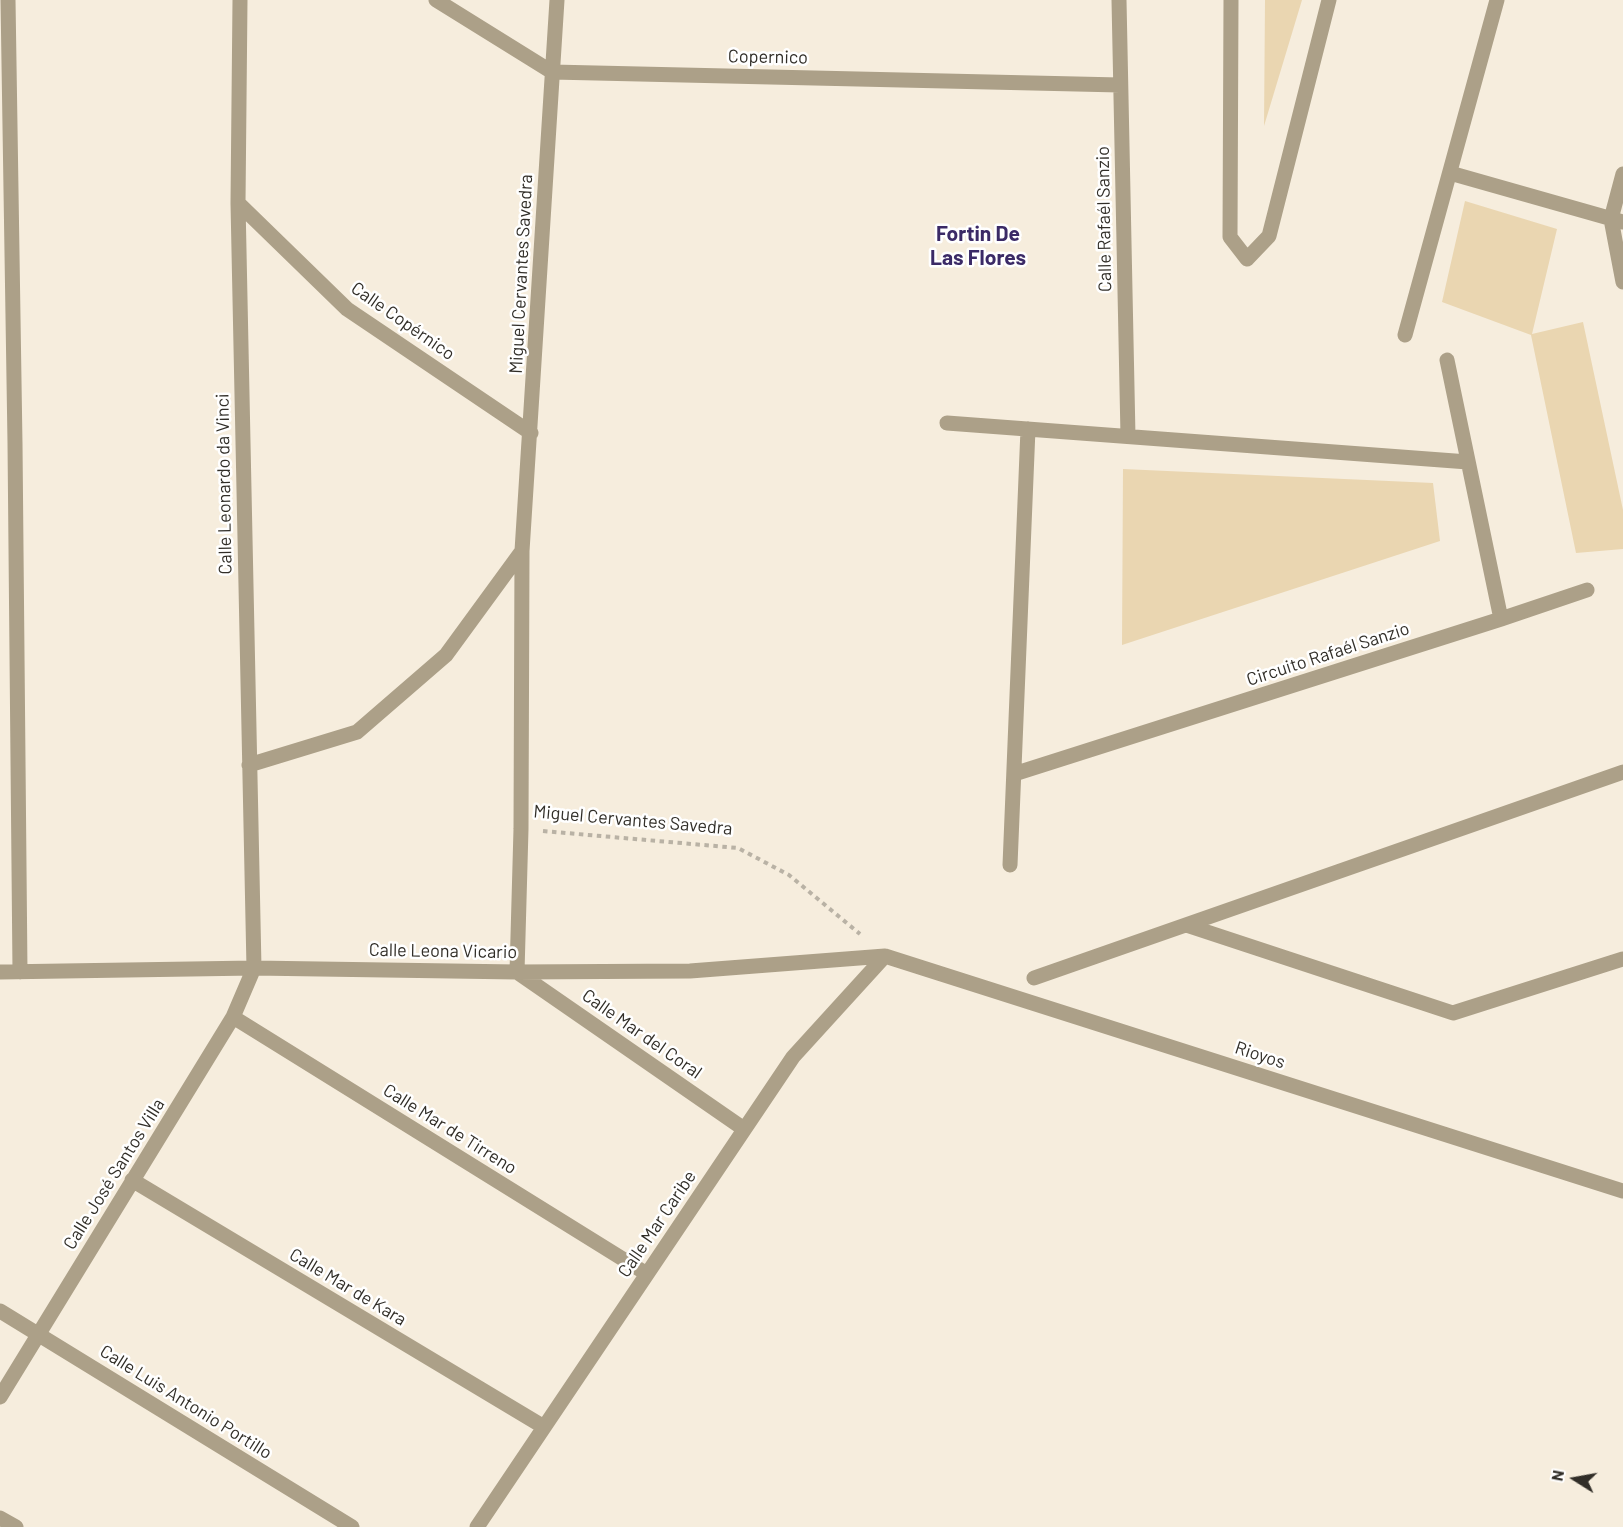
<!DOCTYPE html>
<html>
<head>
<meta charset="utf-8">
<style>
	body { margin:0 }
	#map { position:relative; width:1623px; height:1527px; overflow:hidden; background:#f6eddd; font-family:Barlow,sans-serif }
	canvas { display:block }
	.north { position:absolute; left:1545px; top:1449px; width:60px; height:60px; -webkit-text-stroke:4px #fff; paint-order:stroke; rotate:281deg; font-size:16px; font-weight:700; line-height:24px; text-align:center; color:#312e28 }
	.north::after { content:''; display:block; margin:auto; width:21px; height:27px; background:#312e28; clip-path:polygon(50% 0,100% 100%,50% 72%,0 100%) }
</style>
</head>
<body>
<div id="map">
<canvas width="1623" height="1527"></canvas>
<div class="north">N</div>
</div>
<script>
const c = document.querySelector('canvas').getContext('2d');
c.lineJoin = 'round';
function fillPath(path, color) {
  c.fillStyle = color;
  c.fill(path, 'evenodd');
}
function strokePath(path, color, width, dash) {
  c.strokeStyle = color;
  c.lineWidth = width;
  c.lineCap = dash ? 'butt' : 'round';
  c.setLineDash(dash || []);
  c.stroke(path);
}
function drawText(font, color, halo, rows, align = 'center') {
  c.font = font + ' Barlow,sans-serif';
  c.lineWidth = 5;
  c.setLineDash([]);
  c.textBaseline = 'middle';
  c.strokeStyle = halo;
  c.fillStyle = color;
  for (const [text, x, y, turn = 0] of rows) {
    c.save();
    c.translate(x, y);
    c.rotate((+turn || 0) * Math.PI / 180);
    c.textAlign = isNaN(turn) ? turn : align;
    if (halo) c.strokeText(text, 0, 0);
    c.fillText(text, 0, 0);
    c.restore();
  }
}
const green = new Path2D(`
	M1265,0H1302L1264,126Z
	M1465,201L1557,229L1532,334L1583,322L1623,510V549L1576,553L1531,335L1442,302Z
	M1123,469L1433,483L1440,541L1122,645Z`);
const path = new Path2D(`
	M543,831L738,848L789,875L860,934`);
const minor = new Path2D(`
	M8,0L15,443L20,972
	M436,0L552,72L1120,85
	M557,0L522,551L521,829L517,972L744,1129
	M1119,0L1128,436
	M1231,0L1230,237L1247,259L1269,236L1329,0
	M1450,173L1623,222
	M1623,174L1611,219L1623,282
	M238,203L347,309L531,433
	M1405,335L1497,0
	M1447,360L1501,619
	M947,423L1468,462
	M249,765L357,732L446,655L522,551
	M1014,774L1501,619L1587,590
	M1010,865L1028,429
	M1186,925L1453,1013L1623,959
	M0,972L254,968L517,972L690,971L885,956L1623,1191
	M1034,978L1623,772
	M233,1017L647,1274
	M132,1180L544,1427
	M0,1311L352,1527
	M0,1397L233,1017L254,968L238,203L240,0
	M0,1518L16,1527
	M477,1527L793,1057L885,956`);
const streetNames = [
	["Copernico",768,57,1],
	["Calle Rafaél Sanzio",1104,219,-91],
	["Miguel Cervantes Savedra",521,274,-87],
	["Calle Copérnico",403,321,35],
	["Calle Leonardo da Vinci",224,484,-91],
	["Circuito Rafaél Sanzio",1328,654,-18],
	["Miguel Cervantes Savedra",633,820,5],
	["Calle Leona Vicario",443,951,1],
	["Calle Mar del Coral",642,1034,35],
	["Rioyos",1260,1055,18],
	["Calle Mar de Tirreno",450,1129,32],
	["Calle José Santos Villa",114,1174,-58],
	["Calle Mar Caribe",657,1224,-56],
	["Calle Mar de Kara",348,1287,31],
	["Calle Luis Antonio Portillo",186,1402,32]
];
const quarterNames = [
	["Fortin De",978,234],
	["Las Flores",978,258]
];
fillPath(green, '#ead6b1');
strokePath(path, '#b9b2a5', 4, [4.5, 4.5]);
strokePath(minor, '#aca088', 15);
drawText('18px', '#312e28', '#fff', streetNames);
drawText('bold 21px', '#3b2a66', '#fff', quarterNames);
</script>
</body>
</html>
